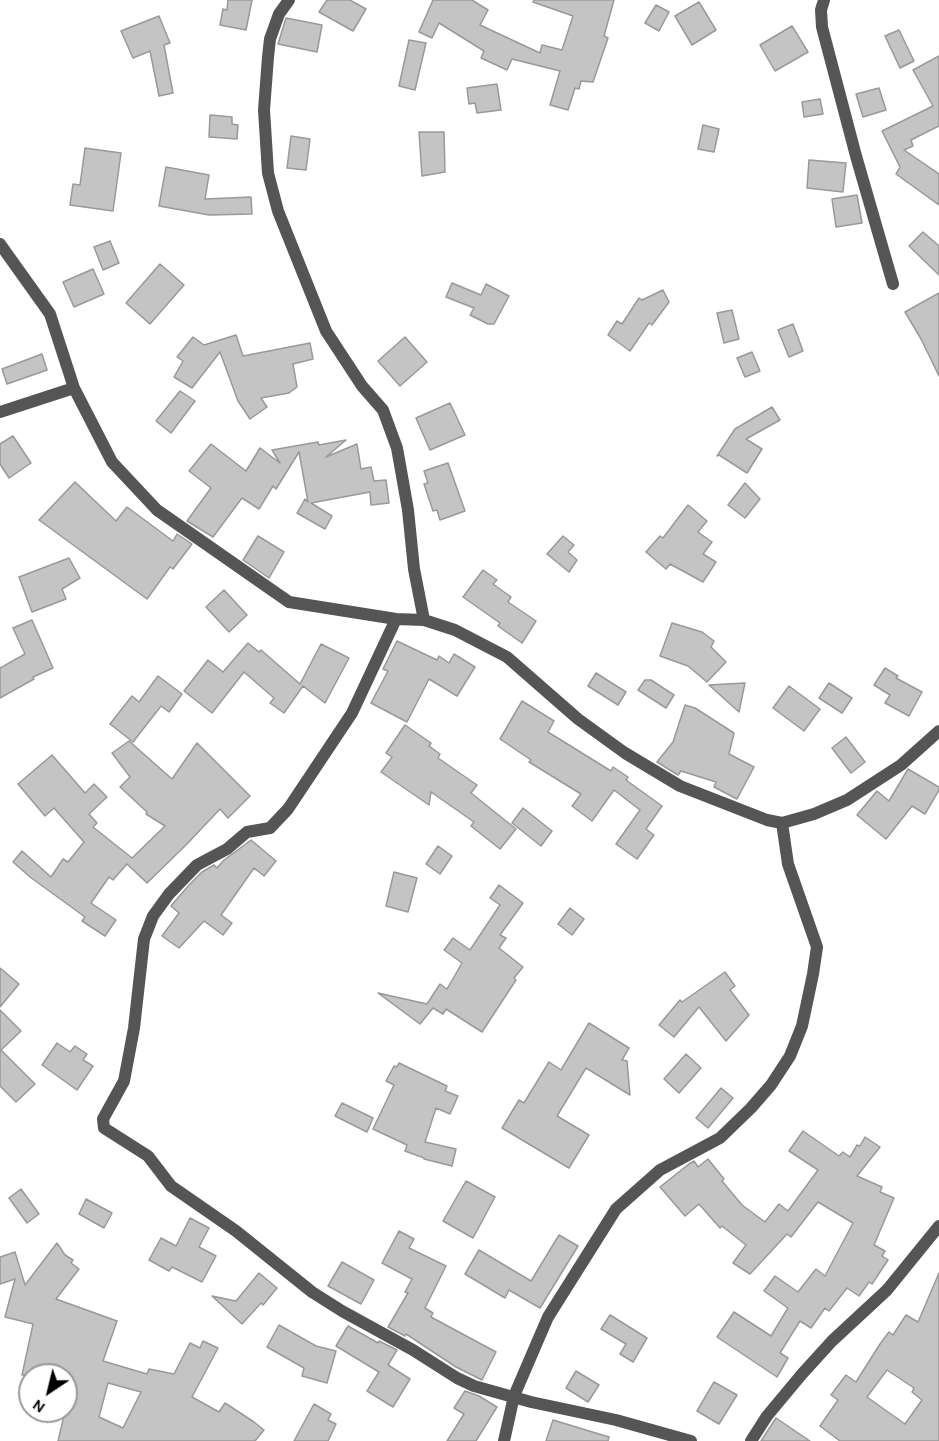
<!DOCTYPE html>
<html>
<head>
<meta charset="utf-8">
<style>
	body { margin:0 }
	#map { position:relative; width:939px; height:1441px; overflow:hidden; background:#fff; font-family:Karla,sans-serif }
	canvas { display:block }
	.north { position:absolute; left:18px; top:1363px; width:60px; height:60px; box-sizing:border-box; background:#fff; border:2px solid #999; border-radius:50%; rotate:215deg; font-size:16px; font-weight:700; line-height:24px; text-align:center; color:#000 }
	.north::after { content:''; display:block; margin:auto; width:21px; height:27px; background:#000; clip-path:polygon(50% 0,100% 100%,50% 72%,0 100%) }
</style>
</head>
<body>
<div id="map">
<canvas width="939" height="1441"></canvas>
<div class="north">N</div>
</div>
<script>
const c = document.querySelector('canvas').getContext('2d');
c.lineJoin = 'round';
function fillPath(path, color) {
  c.fillStyle = color;
  c.fill(path, 'evenodd');
}
function strokePath(path, color, width, dash) {
  c.strokeStyle = color;
  c.lineWidth = width;
  c.lineCap = dash ? 'butt' : 'round';
  c.setLineDash(dash || []);
  c.stroke(path);
}
const building = new Path2D(`
	M228,0H252L246,30L220,25L223,9L227,10Z
	M327,0H350L366,9L353,31L319,12Z
	M433,0H472L488,10L480,25L540,53L542,45L562,50L573,16L533,2L534,0H614L604,36L608,38L593,82L581,81L579,89L575,88L568,110L550,105L560,71L512,59L507,70L481,58L484,51L439,23L432,38L419,32Z
	M699,2L716,30L692,45L675,16Z
	M656,5L669,12L659,31L645,23Z
	M159,16L170,43L164,45L173,93L159,96L150,51L133,58L121,31Z
	M286,18L322,25L317,52L278,44Z
	M792,26L808,52L775,71L760,45Z
	M899,30L914,61L900,68L885,36Z
	M409,40L426,43L415,90L399,86Z
	M939,56V126L911,140L913,146L904,150L939,174V205L896,174L900,167L882,131L933,106L913,70Z
	M497,84L501,110L477,113L475,103L469,104L467,88Z
	M879,88L886,110L863,117L856,94Z
	M820,99L823,114L804,117L802,102Z
	M210,115L232,117V124L238,125L237,139L209,137Z
	M703,125L719,129L714,152L698,149Z
	M419,132H444L445,172L422,176Z
	M291,136L310,139L306,170L287,168Z
	M85,148L121,153L113,211L70,205L73,184L80,185Z
	M809,160L846,163L843,192L807,188Z
	M166,167L209,175L205,199L251,197L252,214L209,215L159,206Z
	M857,195L862,223L836,227L832,199Z
	M923,232L939,246V275L909,246Z
	M110,241L119,263L103,270L94,247Z
	M160,264L184,285L150,324L126,303Z
	M93,269L104,294L74,307L63,282Z
	M452,283L481,295L486,284L509,296L494,324H488L470,315L474,308L446,297Z
	M663,290L669,302L652,325L649,323L630,351L608,335L617,321L622,324L639,298L642,300Z
	M939,293V376L921,339L905,312Z
	M732,310L739,339L724,343L717,313Z
	M793,324L803,351L789,357L778,330Z
	M236,335L243,356L310,343L313,359L293,364L297,387L289,393L261,398L267,407L250,419L238,401L220,352L192,388L174,377L183,361L177,357L193,337L204,345Z
	M405,337L427,362L400,386L378,361Z
	M752,352L760,371L745,377L737,358Z
	M42,354L47,370L7,384L2,369Z
	M180,391L195,401L171,433L156,421Z
	M450,403L465,435L430,450L416,418Z
	M772,407L780,420L746,439L762,449L747,473L719,455L717,456L735,429Z
	M13,436L31,463L9,478L0,464V444Z
	M346,440L326,457L357,444L361,469L371,467L374,481L386,480L389,503L371,505L370,492L311,503L332,516L325,529L297,513L305,499L308,502L299,452L276,489L273,486L259,509L242,498L213,537L187,521L211,488L189,471L211,444L246,471L260,448L280,463L272,450L318,442L319,445Z
	M448,463L465,511L440,520L437,510L433,511L424,484L428,483L424,471Z
	M75,482L116,521L127,507L173,541L177,534L192,544L173,569L170,567L147,599L39,520Z
	M745,483L760,499L745,518L728,505Z
	M688,505L707,521L698,532L712,542L703,554L716,562L703,582L670,564L666,569L646,552L660,536L663,538Z
	M258,536L284,552L269,578L243,560Z
	M563,536L574,545L568,552L577,560L569,572L547,554Z
	M69,558L80,578L62,589L66,599L32,612L19,577Z
	M483,570L497,580L493,584L511,597L508,602L536,621L522,643L498,626L500,623L463,597Z
	M224,590L247,615L229,632L206,607Z
	M32,620L53,668L33,677L34,679L0,698V668L25,654L13,628Z
	M672,623L702,632L714,641L711,647L726,662L707,682L688,666L660,656Z
	M397,641L437,660L439,656L449,663L454,654L475,667L457,696L429,679L407,722L371,703L388,671L383,669Z
	M248,643L259,652L261,650L300,684L321,644L349,658L325,703L303,686L284,713L270,703L274,698L244,672L212,713L184,691L208,660L223,672Z
	M885,668L898,676L896,678L922,692L909,716L885,703L890,695L874,685Z
	M596,673L626,692L618,705L588,686Z
	M158,676L182,694L169,712L161,706L133,742L110,724L132,696L139,702Z
	M645,680H651L674,695L666,708L638,690Z
	M745,683L739,712L709,685Z
	M829,683L852,698L842,713L819,698Z
	M789,686L820,709L804,731L773,708Z
	M522,701L554,721L548,732L611,771L613,767L628,777L626,780L662,806L646,829L654,835L637,859L616,844L640,810L614,790L592,821L572,806L581,794L529,762L531,760L500,739Z
	M685,705L695,708L734,733L729,754L754,767L737,799L714,787L716,782L681,771L678,775L657,762L673,742Z
	M405,725L431,743L429,746L440,754L438,758L477,785L471,793L516,829L500,849L471,826L474,822L431,792L429,805L381,772L392,757L386,753Z
	M846,737L865,762L851,773L832,748Z
	M129,741L172,779L197,743L250,796L228,818L220,809L187,844L147,883L127,864L113,880L109,877L91,903L116,920L105,936L82,921L85,917L30,877L13,862L22,851L51,877L63,859L68,862L84,842L54,808L45,816L18,784L52,755L85,793L94,784L107,797L89,814L97,823L93,827L132,858L165,826L146,814L147,812L120,787L130,777L112,753Z
	M908,769L939,787V790L925,814L912,806L886,839L857,815L877,791L889,801Z
	M523,808L552,831L541,846L512,823Z
	M251,840L276,861L264,876L254,868L221,915L232,923L223,935L204,921L179,948L162,936L179,913L171,906L189,885L202,872L214,865L217,868L224,860Z
	M438,846L452,856L440,874L426,864Z
	M394,872L417,878L408,912L386,906Z
	M499,885L523,903L500,935L506,938L499,948L523,967L514,978L516,980L482,1032L446,1009L443,1014L433,1008L420,1024L378,993L427,1004L440,984L447,989L462,963L444,950L453,938L470,950L500,905L490,898Z
	M570,908L584,919L572,935L558,924Z
	M0,968L19,984L0,1007Z
	M725,972L735,986L730,990L749,1015L726,1041L699,1007L674,1037L659,1025L680,1000L682,1002Z
	M0,1010L21,1031L1,1050L35,1084L16,1102L0,1086Z
	M589,1023L629,1048L622,1060L627,1061L630,1095L586,1068L557,1116L589,1135L569,1168L502,1128L519,1100L524,1103L549,1062L561,1070Z
	M57,1043L70,1052L75,1046L87,1054L83,1060L93,1066L77,1090L42,1065Z
	M686,1054L701,1068L679,1093L664,1079Z
	M399,1063L447,1086L445,1091L458,1096L450,1114L436,1108L425,1142L456,1149L452,1166L424,1159V1158L405,1151L407,1145L373,1129L394,1085L386,1081L394,1066L397,1067Z
	M721,1088L733,1098L708,1128L696,1118Z
	M342,1103L373,1118L367,1132L335,1116Z
	M803,1131L839,1156L843,1152L850,1157L857,1145L860,1146L865,1137L880,1147L857,1176L882,1187L880,1192L894,1198L874,1245L885,1251L882,1256L888,1260L872,1284L869,1282L859,1296L847,1288L829,1311L825,1308L811,1328L800,1321L780,1353L788,1358L777,1377L717,1337L734,1312L771,1336L788,1308L764,1291L775,1276L798,1292L816,1269L825,1276L853,1223L818,1202L791,1237L787,1234L750,1274L733,1263L746,1245L722,1226L720,1228L699,1204L685,1216L660,1187L689,1164L694,1161L698,1167L708,1159L724,1179L722,1181L742,1205L765,1222L779,1204L788,1211L818,1170L789,1151Z
	M466,1181L495,1197L473,1238L443,1221Z
	M21,1189L39,1214L27,1223L9,1198Z
	M86,1199L112,1213L104,1228L79,1214Z
	M190,1218L209,1228L199,1247L216,1256L202,1282L172,1267L169,1271L149,1260L161,1238L176,1246Z
	M399,1231L414,1239L409,1248L446,1266L425,1308L433,1313L431,1317L496,1352L482,1380L456,1367L406,1334L405,1336L388,1327L408,1293L405,1292L412,1279L382,1263Z
	M559,1235L578,1246L540,1308L509,1290L505,1298L465,1274L479,1250L531,1281Z
	M57,1243L65,1255L73,1260L71,1263L79,1269L56,1299L117,1321L103,1361L147,1374L149,1369L174,1374L190,1343L200,1348L203,1341L218,1348L192,1397L219,1412L225,1403L254,1422L264,1430L255,1441H58L71,1386L66,1385V1375H22L33,1324L5,1317L15,1279L0,1284V1257L15,1252L25,1285ZM108,1383L141,1392L123,1428L99,1417Z
	M342,1262L374,1280L361,1304L328,1286Z
	M259,1273L277,1288L263,1305L261,1303L242,1324L212,1296L236,1301Z
	M939,1273V1441H840L820,1426L838,1400L831,1395L846,1375L856,1382L880,1344L889,1332L893,1335L906,1315L918,1322ZM887,1370L914,1388L912,1392L922,1400L905,1424L867,1397Z
	M610,1315L647,1338L633,1362L620,1354L626,1344L601,1329Z
	M279,1325L316,1346L336,1351L327,1383L302,1376L304,1368L267,1347Z
	M348,1326L378,1343L379,1341L397,1350L388,1365L410,1379L393,1407L367,1391L379,1372L336,1346Z
	M576,1371L599,1385L588,1402L566,1388Z
	M714,1382L737,1395L719,1424L697,1411Z
	M465,1391L479,1396L497,1407L476,1441H447L464,1414L454,1408Z
	M314,1404L331,1414L328,1420L336,1424L328,1441H294Z
	M776,1418L810,1441H761Z
	M553,1420L609,1437L608,1441H546Z`);
const street = new Path2D(`
	M289,0L279,14L270,39L268,57L264,110L268,173L278,211L326,331L362,386L383,410L397,448L408,510L414,569L424,620
	M824,0L821,10L822,27L856,156L893,284
	M0,244L50,314L74,388L112,462L157,510L289,602L396,619L424,620L455,630L507,657L578,719L625,753L680,786L767,820L782,823L814,814L847,800L901,765L939,731
	M0,412L74,388
	M396,619L352,713L288,809L270,828L247,832L227,849L197,865L169,894L153,916L144,939L134,1028L124,1081L103,1119L104,1128L148,1156L171,1186L236,1231L312,1292L342,1311L413,1350L457,1378L474,1386L531,1402L616,1420L691,1441
	M504,1441L514,1396L548,1317L616,1209L660,1170L720,1138L751,1108L771,1085L790,1056L802,1026L813,974L817,947L788,864L782,823
	M751,1441L767,1416L802,1374L832,1341L887,1290L939,1226`);
fillPath(building, '#c4c4c4');
strokePath(building, '#999', 1.5);
strokePath(street, '#555', 12);
</script>
</body>
</html>
